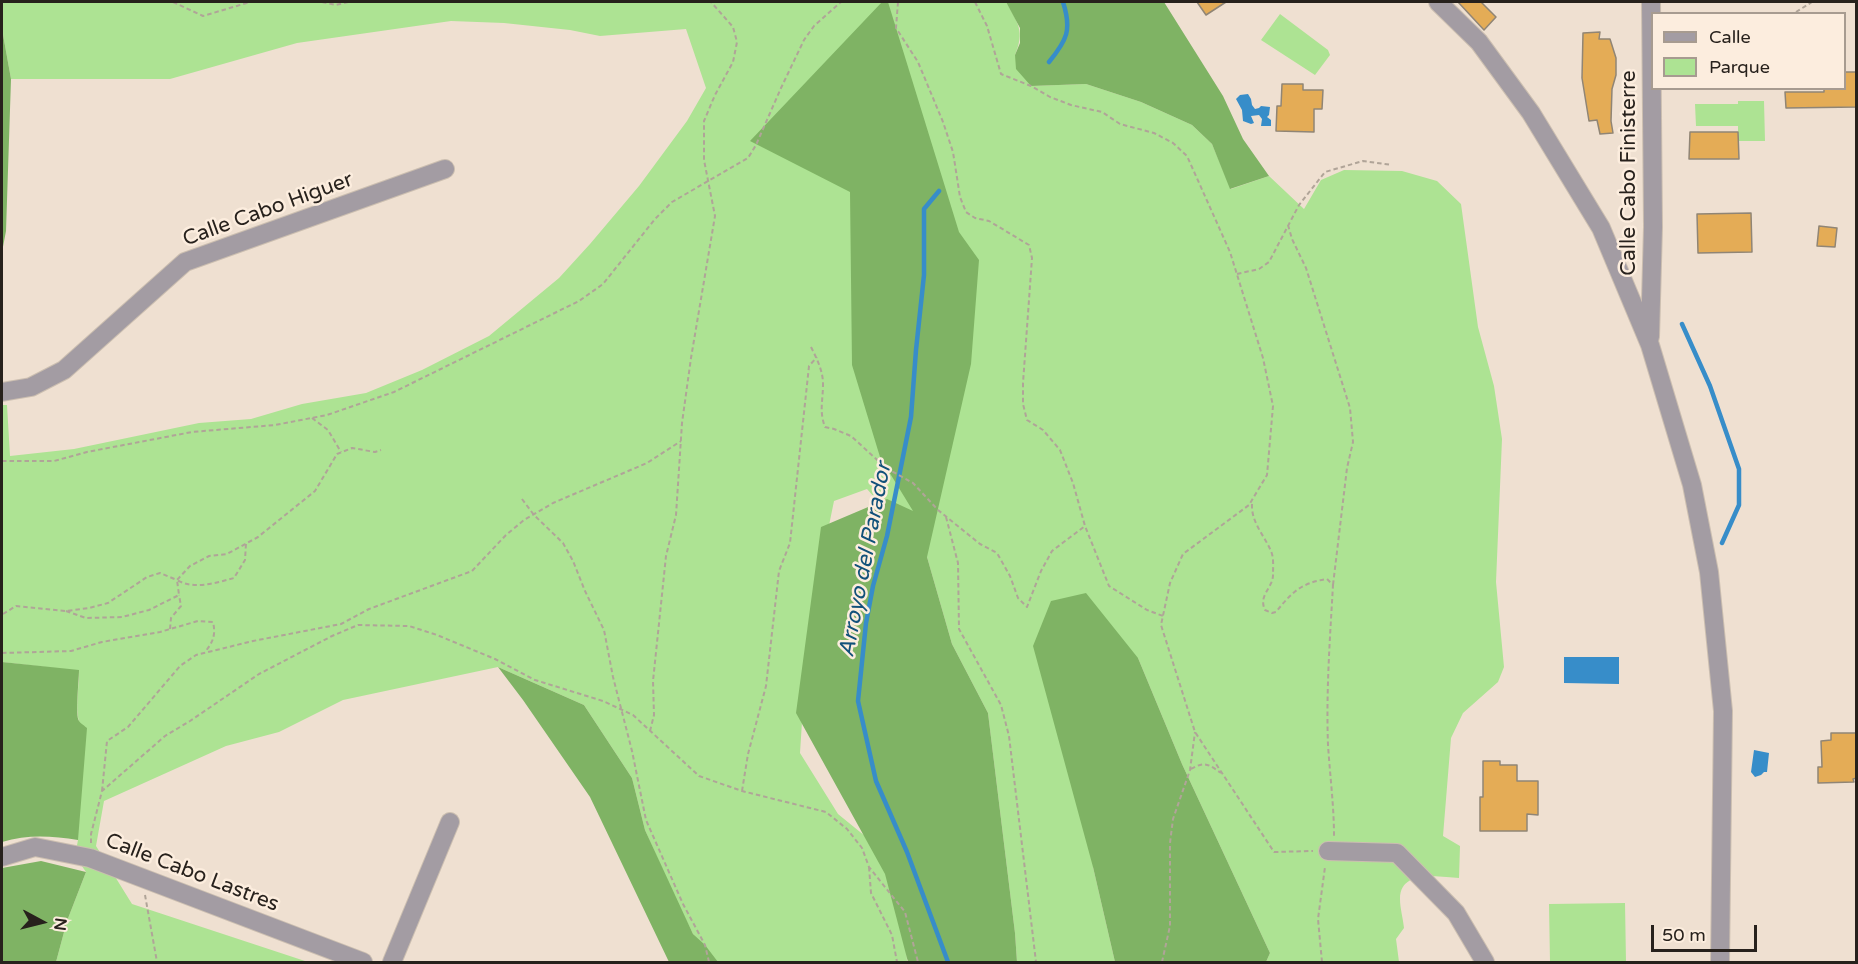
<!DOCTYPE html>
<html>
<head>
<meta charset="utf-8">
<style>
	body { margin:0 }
	#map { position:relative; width:1858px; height:964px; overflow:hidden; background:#efe0d1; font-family:"Varela Round",sans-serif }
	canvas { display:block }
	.frame { position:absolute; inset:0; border:3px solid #27211c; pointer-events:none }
	.legend { position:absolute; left:1651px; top:12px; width:195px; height:78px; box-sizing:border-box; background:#fcedde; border:2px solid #a79b90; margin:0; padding:8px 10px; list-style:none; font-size:18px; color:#27211c }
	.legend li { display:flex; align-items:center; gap:12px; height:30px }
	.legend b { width:30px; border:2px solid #a79b90 }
	.north { position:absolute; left:12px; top:892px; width:60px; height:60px; -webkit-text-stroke:4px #fcedde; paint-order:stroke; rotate:97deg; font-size:16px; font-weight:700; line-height:24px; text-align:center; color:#27211c }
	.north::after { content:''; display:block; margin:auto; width:21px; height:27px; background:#27211c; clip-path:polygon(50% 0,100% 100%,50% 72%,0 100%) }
	.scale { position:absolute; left:1651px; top:925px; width:106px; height:27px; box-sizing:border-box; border:3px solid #27211c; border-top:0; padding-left:8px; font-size:18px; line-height:21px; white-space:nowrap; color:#27211c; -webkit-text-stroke:4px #fcedde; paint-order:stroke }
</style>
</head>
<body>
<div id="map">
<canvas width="1858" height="964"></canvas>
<div class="frame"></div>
<ul class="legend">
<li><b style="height:8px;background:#a39ca3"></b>Calle</li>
<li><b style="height:16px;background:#ade393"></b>Parque</li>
</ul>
<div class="north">N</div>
<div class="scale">50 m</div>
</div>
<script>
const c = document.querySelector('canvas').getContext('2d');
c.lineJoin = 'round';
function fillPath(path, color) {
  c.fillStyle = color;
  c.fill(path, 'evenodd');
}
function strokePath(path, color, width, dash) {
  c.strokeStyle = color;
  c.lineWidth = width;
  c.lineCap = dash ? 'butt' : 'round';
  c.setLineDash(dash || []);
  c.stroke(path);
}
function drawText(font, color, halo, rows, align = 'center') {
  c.font = font + ' "Varela Round",sans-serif';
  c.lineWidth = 5;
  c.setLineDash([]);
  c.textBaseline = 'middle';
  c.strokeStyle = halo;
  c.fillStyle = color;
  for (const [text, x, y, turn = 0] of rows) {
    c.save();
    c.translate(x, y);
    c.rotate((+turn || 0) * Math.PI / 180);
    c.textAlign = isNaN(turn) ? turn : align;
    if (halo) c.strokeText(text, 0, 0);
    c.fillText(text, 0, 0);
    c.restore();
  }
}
const green = new Path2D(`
	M2,2H1006C1018,23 1025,31 1015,55L1031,86L1086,84L1141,102L1192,125L1212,144L1231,189L1269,176L1304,209L1321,180L1344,170L1402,171L1437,181L1461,204L1478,327L1494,386L1502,439L1496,582L1504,667L1498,682L1463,713L1451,738L1443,836L1460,846L1459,878C1439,877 1400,869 1400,899C1400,908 1403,918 1404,928L1396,939L1399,962H1266L1270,953L1182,764L1138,658L1093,867L1115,962H1017L1015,933L988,713L952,644L927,557L867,489L834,501L808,628L800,753L838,814L903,867L907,962H716L693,934L677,902L645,830L632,778L584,705L498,667L343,700L279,732L226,746L104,801L96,846L132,904L308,962H56L67,921L86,872L75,856L78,840L79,722C75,706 79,688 79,671L2,662V405H7L10,456L74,449L199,423L251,419L302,404L366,393L422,370L489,336L559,278L590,244L639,186L687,121L706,88L686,29L600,36L570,30L504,23L451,21L297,43L170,79H11L2,29Z
	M1280,14L1328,50L1330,55L1315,75L1261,40Z
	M1738,101H1764L1765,141H1738V126H1696L1695,104H1738Z
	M1625,903L1626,962H1550L1549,904Z`);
const forest = new Path2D(`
	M882,2H888L959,232L979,260L971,364L927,557L952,644L988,713L1015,933L1017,962H908L885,874L796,713L821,527L887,499L913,511L880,457L852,365L850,192L750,141Z
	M1006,2H1164L1223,96L1243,139L1269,176L1230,189L1212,144L1192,125L1141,102L1086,84L1031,86L1016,69L1015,55L1020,43V28Z
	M2,29L11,79L6,231L2,252Z
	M1086,593L1138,658L1182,764L1270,953L1266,962H1115L1093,867L1033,646L1051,601Z
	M2,662L79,670C79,680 75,715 79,721C79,722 86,727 87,728L78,840C52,836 28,834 2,842Z
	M498,667L584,705L632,778L645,830L693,934L705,945L718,962H669L590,797L523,700Z
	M41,861L86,872L67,921L56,962H2V868Z`);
const water = new Path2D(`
	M1248,94L1251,99L1252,105L1255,109L1259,108L1261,106L1270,107L1269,115L1267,117L1271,120V126H1261L1262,119L1259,115L1251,116L1254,123L1251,124L1243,121L1242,110L1236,99L1240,95Z
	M1564,657H1619V684L1564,683Z
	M1754,750L1769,753L1767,772H1764L1761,775L1755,777L1751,772Z`);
const stream = new Path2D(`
	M1049,62C1067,40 1072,30 1063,2
	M939,191L924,209V275L916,350L911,417L887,536L873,586L866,623L858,701L876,781L907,852L948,962
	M1682,324L1710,386L1739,469V505L1722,543`);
const building = new Path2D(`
	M1197,2H1226L1206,15Z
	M1458,2H1481L1496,17L1484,30Z
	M1600,32L1599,39H1610L1616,58V75L1612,89L1611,121L1613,133L1600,134L1597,120L1589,121L1582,78L1583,33Z
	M1845,72H1857V107L1786,108L1785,92H1824V88H1845Z
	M1282,84H1303V90H1323L1322,109H1314V132L1276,131L1277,106H1281Z
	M1690,132H1738L1739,159H1689Z
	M1751,213L1752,252L1698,253L1697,214Z
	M1819,226L1837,228L1835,247L1817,246Z
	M1831,733H1857V778L1853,779L1854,782L1818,783V767H1822L1821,741L1831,740Z
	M1483,761H1500V765H1517V781H1538V815L1527,814V831H1480V797H1483Z`);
const path = new Path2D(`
	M173,2L203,16L250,2
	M322,2L336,5L348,2
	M898,2L896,28L918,62L943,122L953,152L960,197L966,212L975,218L989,221L1029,245L1032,258L1023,383V404L1027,420L1043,430L1060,450L1073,483L1085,526L1109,586L1147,610L1163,616
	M975,2L987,26L1001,74L1031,86L1050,97L1071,105L1102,112L1120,124L1154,133L1173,143L1187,156L1230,252L1263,358L1273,406L1267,475L1249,505L1183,554L1170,583L1161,625L1195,732L1274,852L1313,851
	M1796,12L1812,2
	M1288,225L1292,239L1306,268L1350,408L1353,442L1347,468L1333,585
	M1237,274L1259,269L1269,262L1299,205L1325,172L1363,161L1392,165
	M811,347C817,359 823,371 823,384C823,401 819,411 825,427L834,429L851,436L886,468L913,483L938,510L980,544L997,553L1010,576L1018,598L1027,607L1041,571L1052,551L1085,526
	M312,418L328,430L341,452
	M2,461H54L87,452L192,432L275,425L327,415L394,392L579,301L603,284L655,219L672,202L748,158L756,145L781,88L804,40L814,26L841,2
	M522,499L534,515L563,543L573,561L585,591L604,630L613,677L632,751L646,820L683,904L705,945L709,962
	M1252,504C1251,522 1264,535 1271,551C1274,558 1273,568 1273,575C1273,588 1258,595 1265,610L1272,613L1276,612C1292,592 1301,583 1327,579L1333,585C1330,638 1326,691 1328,745C1330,776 1334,806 1334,836
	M946,517L958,563L959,629L1001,705L1009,736L1036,962
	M66,611L86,618L122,617L149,610L179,595L177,580C194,590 215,583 234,578L245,560L246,543
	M3,614L16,606L66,611L89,608L108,603L147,577L160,573L177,580L190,566L209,556L227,554L258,537L315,491L337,454L352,448L375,452L381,450
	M170,629L171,618L181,606L179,595
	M2,653L71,651L102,642L160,632L198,621L213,622C216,635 213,642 205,652
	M650,731L654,715L653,681L666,556L676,515L682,423L691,358L715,216L704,160V121L715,95L733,62L737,42L733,27L711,2
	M1191,769C1205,761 1208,764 1221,773
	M102,791L107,741L128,727L180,666L196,655L253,641L341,624L369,609L472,571L506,535L524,520L553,503L647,463L681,441
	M742,791L748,754L766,686L779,571L790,543L809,366L817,357
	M91,843V834L102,791L165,736L190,721L259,674L332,636L358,625L409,626L437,635L495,659L535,680L603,701L633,715L699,776L742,791L826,812L847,829L862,848L869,867L905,912L918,962
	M869,867L871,893L892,935L897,962
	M145,895L157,962
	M1162,962L1170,926V843L1173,819L1190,770L1195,732
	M1322,962L1318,919L1325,867`);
const minor = new Path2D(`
	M1438,2L1479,42L1531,113L1601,228L1650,345L1692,485L1709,572L1723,711L1720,962
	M1650,337L1653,227L1651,2
	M2,392L31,387L64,370L185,262L445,169
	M1328,851L1397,853L1456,913L1485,962
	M2,857L35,847L90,858L363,962
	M392,962L450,822`);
const streetNames = [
	["Calle Cabo Finisterre",1629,173,-90],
	["Calle Cabo Higuer",268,210,-20],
	["Calle Cabo Lastres",192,873,21]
];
const waterNames = [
	["Arroyo del Parador",866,560,-79]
];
fillPath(green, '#ade393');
fillPath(forest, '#7fb364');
fillPath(water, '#378dc9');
strokePath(stream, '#378dc9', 4.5);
fillPath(building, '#e4ac56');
strokePath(building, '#908575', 1.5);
strokePath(minor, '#cbbeb0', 20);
strokePath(path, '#b0a498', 2, [4.5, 3]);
strokePath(minor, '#a39ca3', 18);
drawText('21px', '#27211c', '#fcedde', streetNames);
drawText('italic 22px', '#12517a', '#fcedde', waterNames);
</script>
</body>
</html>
